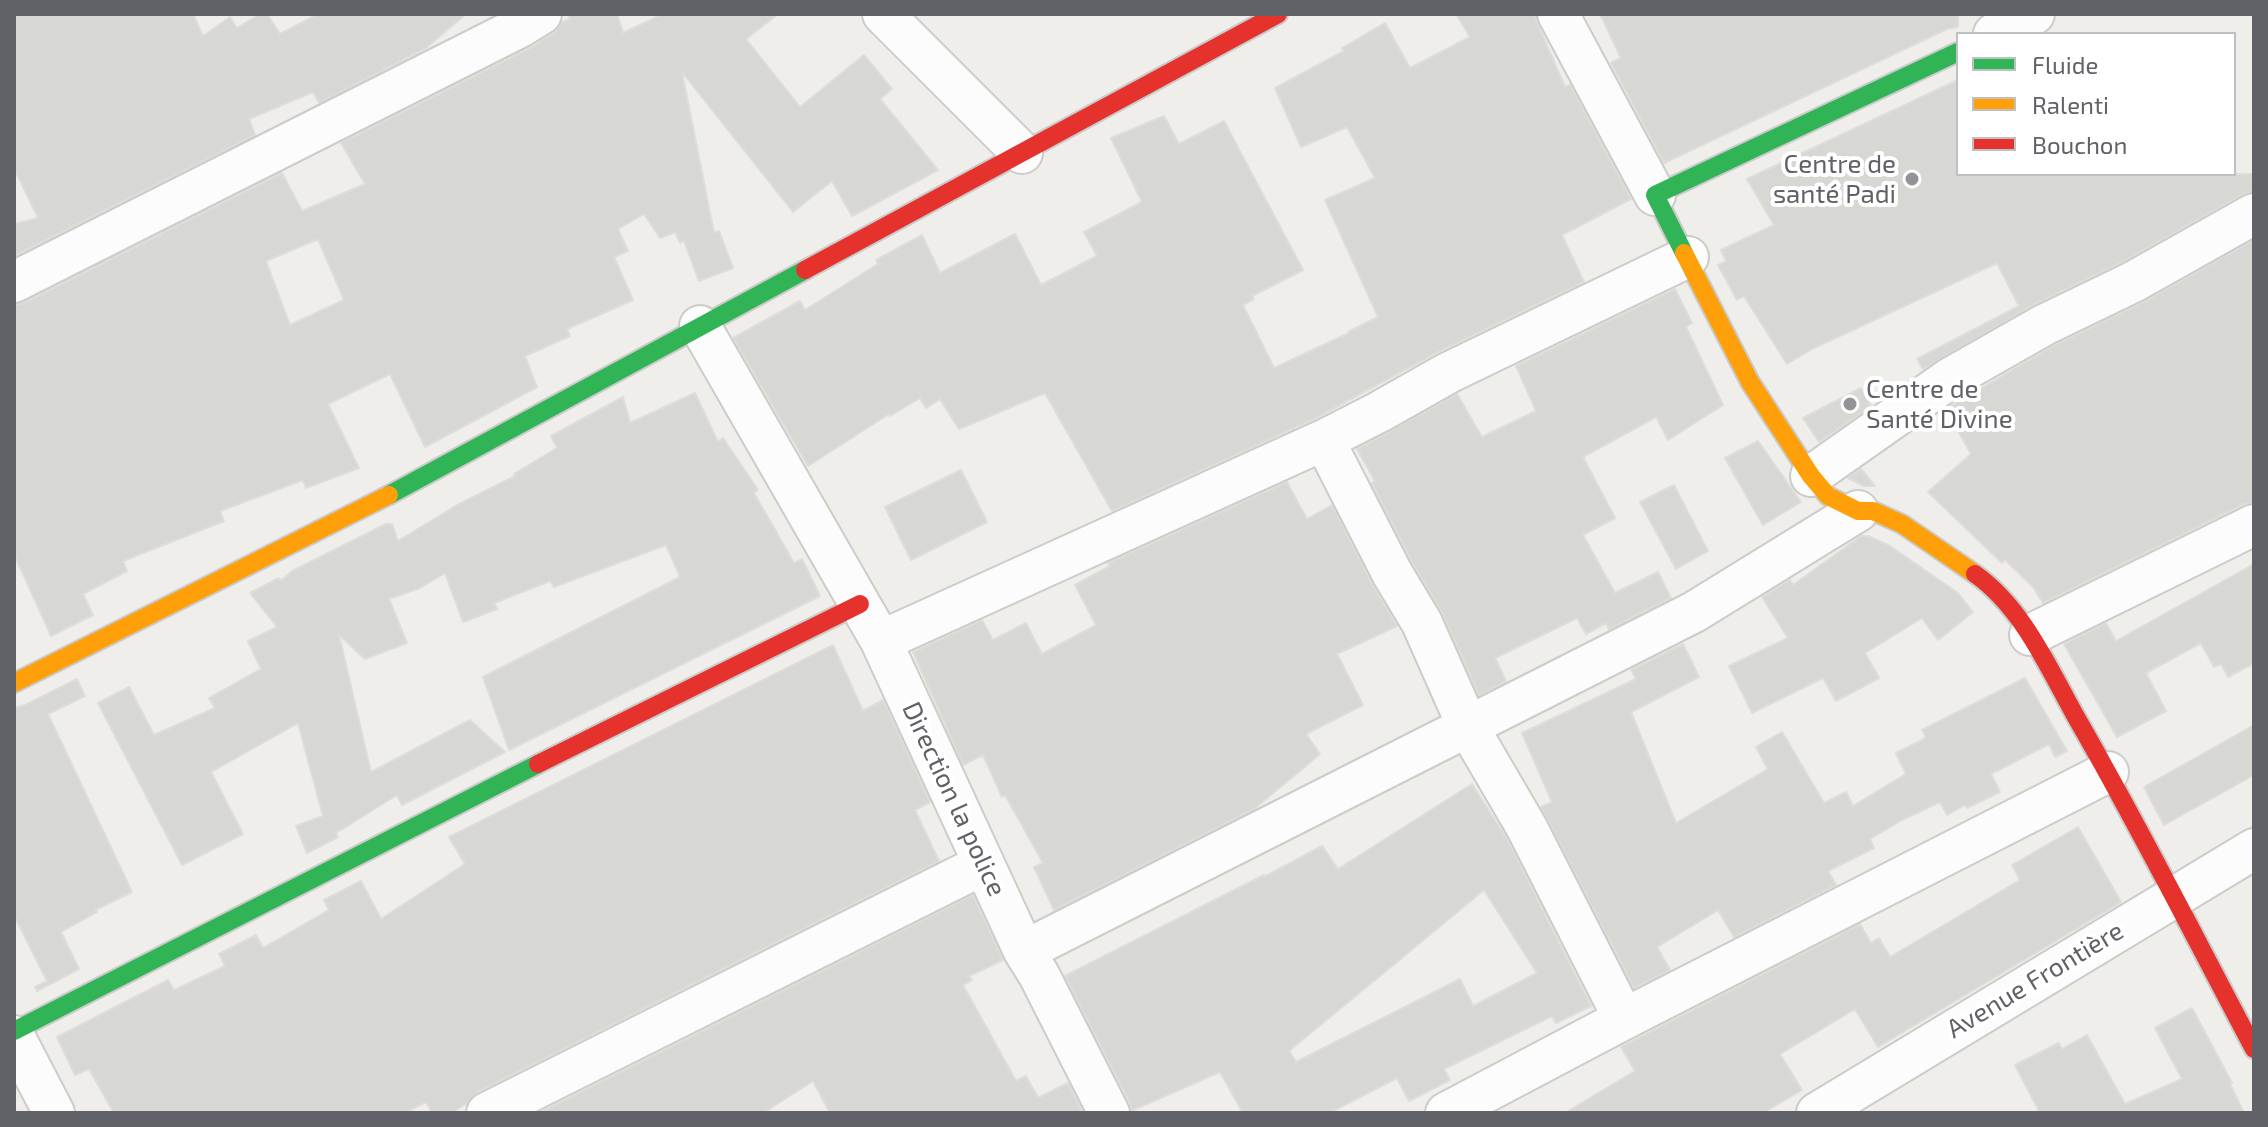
<!DOCTYPE html>
<html>
<head>
<meta charset="utf-8">
<style>
	body { margin:0 }
	#map { position:relative; width:2268px; height:1127px; overflow:hidden; background:#efeeea; font-family:"Exo 2",sans-serif }
	canvas { display:block }
	.frame { position:absolute; inset:0; border:16px solid #606267; pointer-events:none }
	.legend { position:absolute; left:1956px; top:32px; width:280px; height:144px; box-sizing:border-box; background:#fff; border:2px solid #bfc0c2; margin:0; padding:10px 14px; list-style:none; font-size:24px; color:#606267 }
	.legend li { display:flex; align-items:center; gap:16px; height:40px }
	.legend b { width:40px; border:2px solid #bfc0c2 }
</style>
</head>
<body>
<div id="map">
<canvas width="2268" height="1127"></canvas>
<div class="frame"></div>
<ul class="legend">
<li><b style="height:10px;background:#30b455"></b>Fluide</li>
<li><b style="height:10px;background:#ff9f0a"></b>Ralenti</li>
<li><b style="height:10px;background:#e5322d"></b>Bouchon</li>
</ul>
</div>
<script>
const c = document.querySelector('canvas').getContext('2d');
c.lineJoin = 'round';
function fillPath(path, color) {
  c.fillStyle = color;
  c.fill(path, 'evenodd');
}
function strokePath(path, color, width, dash) {
  c.strokeStyle = color;
  c.lineWidth = width;
  c.lineCap = dash ? 'butt' : 'round';
  c.setLineDash(dash || []);
  c.stroke(path);
}
function drawText(font, color, halo, rows, align = 'center') {
  c.font = font + ' "Exo 2",sans-serif';
  c.lineWidth = 8;
  c.setLineDash([]);
  c.textBaseline = 'middle';
  c.strokeStyle = halo;
  c.fillStyle = color;
  for (const [text, x, y, turn = 0] of rows) {
    c.save();
    c.translate(x, y);
    c.rotate((+turn || 0) * Math.PI / 180);
    c.textAlign = isNaN(turn) ? turn : align;
    if (halo) c.strokeText(text, 0, 0);
    c.fillText(text, 0, 0);
    c.restore();
  }
}
const building = new Path2D(`
	M14,14H193L203,36L230,17L237,28L260,14H267L280,34L318,14H466L426,48L319,103L313,92L249,119L255,135L14,256V224L38,218L14,168Z
	M568,14H617L623,33L663,14H778L746,39L800,107L864,55L892,89L880,99L938,170L852,216L832,181L793,212L682,72L714,233L719,231L733,268L699,281L684,241L680,243L675,232L660,238L644,214L618,229L628,251L614,257L633,300L567,329L570,336L525,356L537,387L425,447L390,374L328,404L359,468L306,488L303,480L220,511L224,521L123,561L127,571L83,594L93,615L51,636L14,554V305L24,303L282,173L302,211L365,184L341,143L532,47L554,33L562,22L570,19ZM318,239L344,300L290,325L266,261Z
	M1456,14H1535L1538,25L1565,87L1570,84L1631,199L1562,235L1584,282L1438,352L1314,419L1112,511L1045,393L959,429L940,399L926,408L920,398L890,416L889,414L808,466L733,338L800,301L805,310L878,264L876,260L922,235L940,273L1015,234L1041,285L1097,256L1084,232L1142,202L1111,138L1164,116L1179,144L1224,121L1303,270L1252,296L1254,299L1243,305L1274,368L1349,333L1348,332L1378,317L1325,200L1375,178L1347,127L1301,147L1275,88L1344,51L1342,48L1385,23L1410,68L1470,37Z
	M1600,14H1958V27L1947,29L1664,163L1611,63L1621,58Z
	M1958,80V174H2254V191L2243,194L2122,262L2033,305L1923,369L1917,359L2019,306L1997,263L1812,349L1787,364L1744,296L1737,300L1718,265L1726,261L1721,250L1774,225L1747,179Z
	M2254,240V502L2244,504L2043,603L2033,587L2005,560L2002,563L1928,492L1971,454L1946,409L2055,345L2144,302Z
	M1675,289L1692,323L1686,327L1723,405L1668,440L1656,417L1583,457L1615,518L1583,535L1615,593L1658,572L1671,598L1609,629L1606,623L1586,634L1577,618L1495,658L1506,681L1479,695L1443,614L1412,562L1372,483L1375,481L1357,449L1457,394L1482,437L1536,411L1516,366Z
	M1861,388L1871,406L1819,442L1803,418Z
	M695,393L718,442L723,438L758,490L754,493L794,563L802,559L820,596L509,750L483,677L680,577L666,545L554,587L550,581L494,603L497,609L463,622L445,573L420,588L389,599L407,643L365,659L339,635L371,772L470,720L505,752L402,805L397,795L336,833L338,837L307,853L296,826L323,816L298,723L211,772L243,834L182,865L98,703L129,687L154,735L215,708L209,698L261,669L248,641L277,627L250,593L279,578L281,581L292,571L386,524H392L398,541L457,505L515,476L514,474L557,448L551,436L623,397L630,423Z
	M1758,441L1801,502L1763,525L1725,458Z
	M1861,469L1875,486H1864L1848,478Z
	M961,470L987,522L911,560L885,507Z
	M1287,482L1307,519L1332,505L1372,584L1397,626L1337,654L1363,705L1306,734L1320,754L1254,809L1054,910L1034,867L1043,863L1005,795L1002,797L983,755L963,765L913,652L982,620L993,640L1026,623L1042,654L1096,625L1075,585L1110,566L1108,563Z
	M1674,485L1708,551L1676,569L1640,502Z
	M1861,536H1868L1890,546L1958,593L1973,612L1938,640L1922,618L1865,653L1879,678L1836,701L1823,678L1752,713L1729,666L1788,638L1762,597L1790,580L1793,585Z
	M2254,564V663L2228,677L2221,664L2214,667L2201,643L2146,673L2166,711L2117,737L2064,644L2106,623L2116,641Z
	M1683,644L1699,677L1631,712L1676,823L1768,769L1756,747L1782,732L1824,803L1846,792L1853,806L1906,774L1896,753L1926,738L1922,730L2025,678L2067,751L2055,757L2049,744L1991,774L2000,792L1967,808L1965,805L1947,815L1940,802L1902,820L1870,839L1874,848L1828,871L1836,885L1734,937L1718,910L1657,947L1670,970L1634,988L1541,807L1552,802L1522,733L1636,679L1631,670Z
	M833,645L863,711L883,700L930,802L915,810L939,861L477,1092L466,1104L451,1113H432L426,1102L404,1113H114L89,1069L75,1075L57,1037L168,980L174,990L225,966L219,954L256,935L263,948L329,910L324,900L361,881L381,919L465,864L449,837Z
	M77,679L85,696L48,714L132,892L95,910L97,912L61,932L79,969L37,991L35,987L47,981L14,915V708L25,705Z
	M2254,725V775L2164,825L2144,787Z
	M1472,784L1507,839L1591,1006L1556,1023L1552,1016L1444,1069L1450,1080L1409,1101L1397,1078L1329,1113H1243L1220,1072L1131,1111L1130,1103L1065,976L1264,875V877L1322,846L1338,869ZM1484,890L1537,973L1473,1006L1460,979L1296,1062L1289,1051Z
	M2078,827L2121,902L1878,1047L1855,1009L1780,1054L1802,1090L1763,1113H1565L1635,1071L1621,1047L1860,924L1871,943L1879,938L1890,957L2020,880L2012,865Z
	M973,895L1003,960L969,976L972,980L963,985L1016,1081L1026,1076L1038,1098L1068,1083L1083,1113H830L813,1081L763,1113L541,1112Z
	M2192,1008L2232,1083L2230,1084L2244,1113H2040L2015,1065L2059,1043L2062,1049L2087,1035L2125,1104L2182,1079L2155,1028Z`);
const street = new Path2D(`
	M883,14L1022,153
	M1558,14L1655,195
	M1994,34L2034,14
	M14,282L520,27L541,14
	M700,326L881,641L1024,951L1039,975L1109,1113
	M1324,440L1392,573L1422,623L1468,727L1527,828L1624,1019
	M1811,476L1949,379L2044,325L2133,282L2254,214
	M2030,635L2254,525
	M881,641L1324,440L1379,412L1448,373L1688,257
	M1024,951L1694,612L1858,511
	M14,1036L54,1113
	M487,1113L984,864
	M1446,1113L1624,1019L2108,772
	M1817,1113L2254,849`);
const fast = new Path2D(`
	M1684,253L1655,195L1958,52
	M389,495L805,270
	M14,1031L538,764`);
const slow = new Path2D(`
	M1684,253L1750,382L1811,476L1828,496L1858,511H1873L1902,524L1975,574
	M14,683L389,495`);
const jam = new Path2D(`
	M805,270L1278,14
	M1975,574C2023,608 2048,667 2076,717C2139,826 2195,938 2254,1049
	M538,764L860,604`);
const markers = [
	[1912,179,8,"#929395"],
	[1850,404,8,"#929395"]
];
const poiNames = [
	["Centre de",1896,164],
	["santé Padi",1896,194],
	["Centre de",1866,389,"left"],
	["Santé Divine",1866,419,"left"]
];
const streetNames = [
	["Direction la police",954,799,65],
	["Avenue Frontière",2035,980,-31]
];
fillPath(building, '#d7d7d4');
strokePath(building, '#deddda', 2);
strokePath(street, '#cccccb', 44);
strokePath(fast, '#cacacb', 22);
strokePath(slow, '#cacacb', 22);
strokePath(jam, '#cacacb', 22);
strokePath(street, '#fdfcfc', 40);
strokePath(fast, '#30b455', 18);
strokePath(slow, '#ff9f0a', 18);
strokePath(jam, '#e5322d', 18);
for (const [x, y, r, color] of markers) {
  const dot = new Path2D();
  dot.arc(x, y, r, 0, 2 * Math.PI);
  c.fillStyle = color;
  c.fill(dot);
  strokePath(dot, '#fff', 3);
}
drawText('26px', '#606267', '#fff', poiNames, 'right');
drawText('26px', '#606267', '#fff', streetNames);
</script>
</body>
</html>
